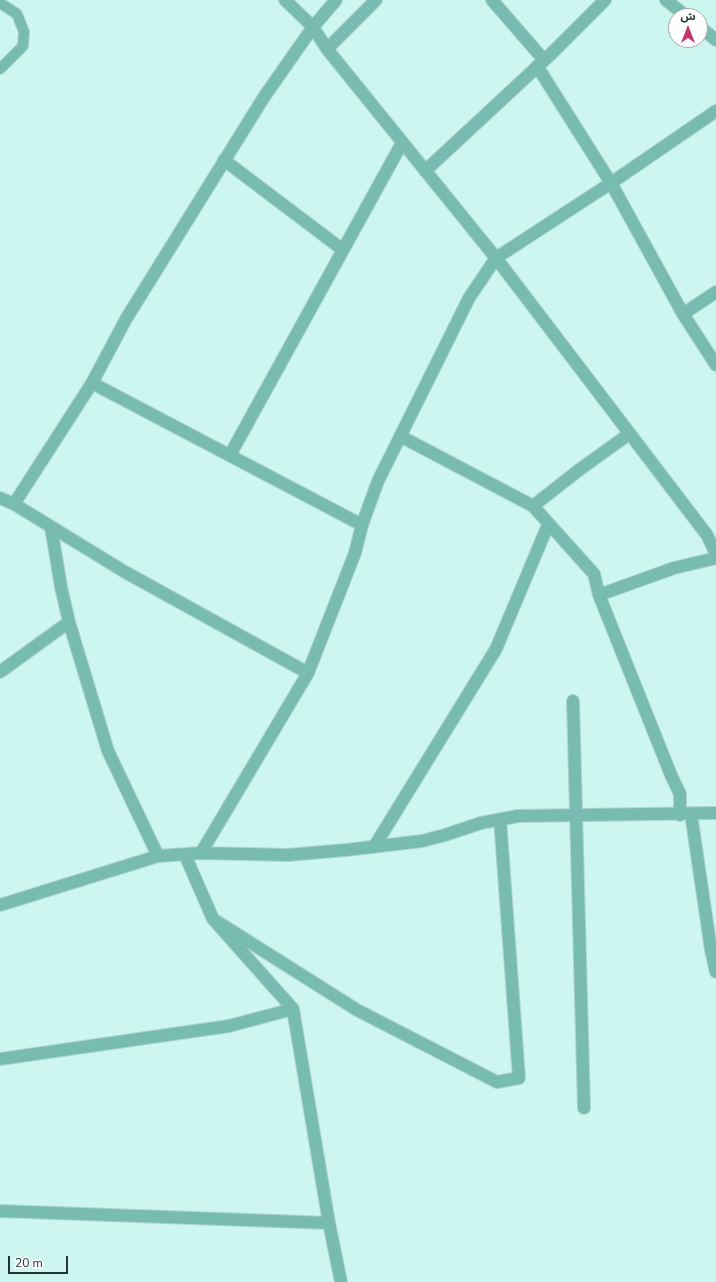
<!DOCTYPE html>
<html>
<head>
<meta charset="utf-8">
<style>
	body { margin:0 }
	#map { position:relative; width:716px; height:1282px; overflow:hidden; background:#ccf6ef; font-family:"Nunito Sans","Noto Sans Arabic",sans-serif }
	canvas { display:block }
	.north { position:absolute; left:668px; top:8px; width:40px; height:40px; box-sizing:border-box; background:#fff; border:1px solid #a7adad; border-radius:50%; rotate:0deg; font-size:11px; font-weight:700; line-height:16px; text-align:center; color:#233331 }
	.north::after { content:''; display:block; margin:auto; width:14px; height:18px; background:#c13567; clip-path:polygon(50% 0,100% 100%,50% 72%,0 100%) }
	.scale { position:absolute; left:8px; top:1256px; width:60px; height:18px; box-sizing:border-box; border:2px solid #233331; border-top:0; padding-left:5px; font-size:12px; line-height:14px; white-space:nowrap; color:#233331; -webkit-text-stroke:3px #fff; paint-order:stroke }
</style>
</head>
<body>
<div id="map">
<canvas width="716" height="1282"></canvas>
<div class="north">ش</div>
<div class="scale">20 m</div>
</div>
<script>
const c = document.querySelector('canvas').getContext('2d');
c.lineJoin = 'round';
function strokePath(path, color, width, dash) {
  c.strokeStyle = color;
  c.lineWidth = width;
  c.lineCap = dash ? 'butt' : 'round';
  c.setLineDash(dash || []);
  c.stroke(path);
}
const lane = new Path2D(`
	M0,3L17,14L24,32L23,46L0,69`);
const street = new Path2D(`
	M285,0L313,27L327,49L496,258L707,535L716,554
	M492,0L544,60
	M666,0L686,16
	M700,27L716,40
	M327,49L376,0
	M537,66L611,183L683,314L716,365
	M224,160L343,250
	M425,171L552,53L605,0
	M683,314L716,292
	M92,383L362,525
	M400,436L533,506L594,574L599,595L671,775L680,794V815
	M230,455L402,143
	M0,498L14,504L125,572L308,673
	M14,504L92,383L126,319L264,97L313,27L336,0
	M533,506L579,470L629,434
	M51,527L61,587L69,622L108,751L158,856
	M599,595L674,568L716,558
	M0,672L69,622
	M573,701L584,1108
	M691,814L711,950L716,972
	M374,847L496,649L548,525
	M201,853L308,673L355,553L362,525L378,481L469,298L496,258L611,183L716,111
	M185,855L213,919L293,1009L329,1223L341,1282
	M0,905L158,856L201,853L288,855L346,850L422,841L445,835L481,823L518,816L716,813
	M213,919L357,1010L497,1082L519,1078L500,819
	M0,1059L229,1026L293,1009
	M0,1211L329,1223`);
strokePath(lane, '#aed3cd', 12);
strokePath(street, '#aed3cd', 14);
strokePath(lane, '#78bbb1', 10);
strokePath(street, '#78bbb1', 12);
</script>
</body>
</html>
